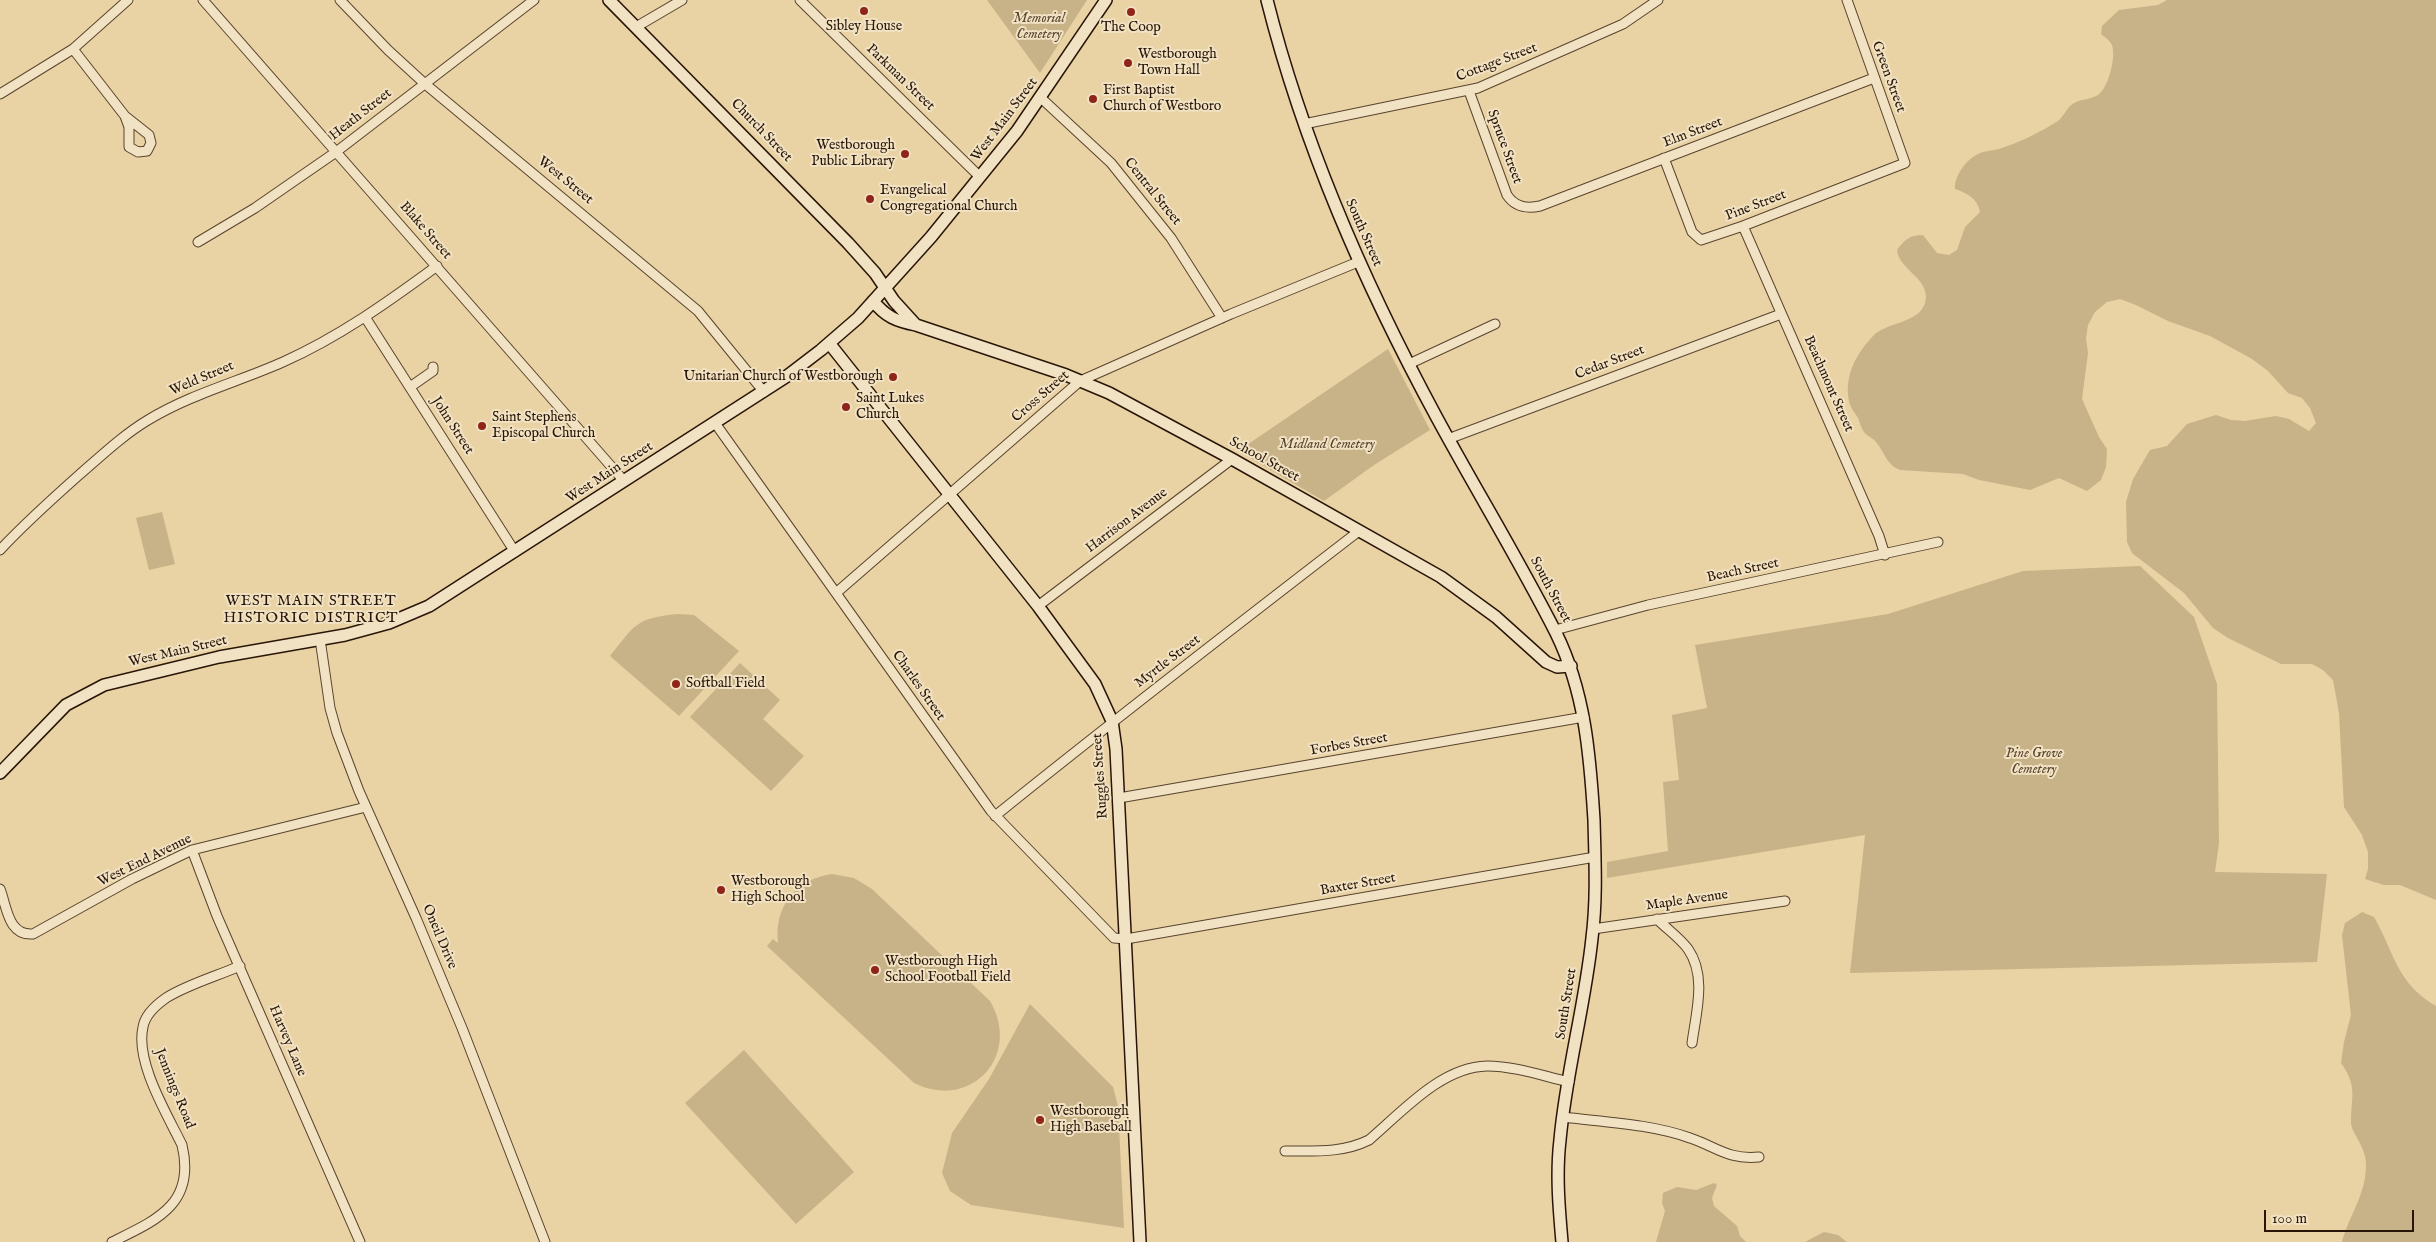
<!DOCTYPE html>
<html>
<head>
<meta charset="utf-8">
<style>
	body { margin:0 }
	#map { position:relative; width:2436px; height:1242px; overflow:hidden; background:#e9d2a3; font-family:"IM FELL English",serif }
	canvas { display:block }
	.scale { position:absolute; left:2264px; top:1210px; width:150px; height:22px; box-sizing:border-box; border:2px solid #291507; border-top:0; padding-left:6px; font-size:15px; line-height:18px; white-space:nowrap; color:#291507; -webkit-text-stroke:4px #f1e2c3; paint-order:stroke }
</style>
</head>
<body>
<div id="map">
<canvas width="2436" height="1242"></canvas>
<div class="scale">100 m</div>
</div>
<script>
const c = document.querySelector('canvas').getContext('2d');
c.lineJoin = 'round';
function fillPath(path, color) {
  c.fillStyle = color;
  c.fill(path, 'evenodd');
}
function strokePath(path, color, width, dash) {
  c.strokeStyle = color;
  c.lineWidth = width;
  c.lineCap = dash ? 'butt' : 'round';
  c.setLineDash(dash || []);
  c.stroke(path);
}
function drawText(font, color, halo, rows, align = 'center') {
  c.font = font + ' "IM FELL English",serif';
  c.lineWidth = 4;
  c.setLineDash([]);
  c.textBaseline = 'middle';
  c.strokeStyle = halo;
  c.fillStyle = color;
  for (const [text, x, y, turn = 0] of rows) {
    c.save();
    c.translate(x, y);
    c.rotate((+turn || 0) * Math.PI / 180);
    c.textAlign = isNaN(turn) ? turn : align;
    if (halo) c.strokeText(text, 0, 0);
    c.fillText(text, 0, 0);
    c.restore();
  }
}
const green = new Path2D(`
	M987,0H1087L1040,73Z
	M2167,0H2436V900L2400,885H2384L2365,879L2368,869V852L2362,835L2344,807L2339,713L2333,680L2323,670L2312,664H2281L2228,638L2213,628L2184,593L2132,553L2127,542L2126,502L2133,479L2150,450L2167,446L2187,424L2216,415L2231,420L2245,421L2276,416L2289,419L2309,431L2316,423L2310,408L2302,398L2288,393L2268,371L2252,359L2210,336L2168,321L2136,305L2120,299L2107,302L2095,312L2088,325L2086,338L2088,353L2082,399L2099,437L2107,449L2106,467L2101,480L2087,491L2059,478L2030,490L1979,480L1963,474L1900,470C1886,464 1885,453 1876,442C1873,438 1867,436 1864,432C1861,428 1860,423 1858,418C1855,413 1850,407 1849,401C1844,376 1856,354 1873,336C1886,321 1925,324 1926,297C1926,277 1899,269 1897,250C1904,240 1910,235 1923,235L1937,253L1949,255L1957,250L1965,227L1980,212C1978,199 1967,193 1955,189C1954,178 1964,163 1973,157C1981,151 1990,151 1999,149C2018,143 2041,132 2058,121C2065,115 2067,106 2076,102C2083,99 2092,99 2098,95C2109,87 2116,57 2112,45C2110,41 2105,37 2101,34L2102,26L2119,10L2158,5Z
	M1388,349L1430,430L1374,465L1324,501L1238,451Z
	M162,512L175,564L149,570L136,518Z
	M2140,566L2194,617L2217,684L2219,843L2215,872L2327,874L2317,962L1850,973L1865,835L1607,878V862L1668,851L1663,782L1679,780L1672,715L1707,708L1695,645L1888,614L2023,571Z
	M678,614L694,615L739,651L679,716L610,656C635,625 635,618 678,614Z
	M740,663L780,700L763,719L804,756L771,791L690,717Z
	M832,874L854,878L872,889L990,1001C1022,1056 971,1111 914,1083L767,946L773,939L778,943C774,906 796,879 832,874Z
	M2362,912L2374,917C2394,952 2397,984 2436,1006V1242H2342C2349,1215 2366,1195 2366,1165C2366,1145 2351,1134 2351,1122C2351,1096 2358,1087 2341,1063L2344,1042L2351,1015L2342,935L2345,923Z
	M1030,1004L1113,1087L1118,1106L1124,1228L971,1205L950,1191L942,1173L952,1133L989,1079Z
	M744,1050L854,1172L796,1224L685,1103Z
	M1714,1183L1717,1185L1712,1198L1714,1206L1737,1226L1740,1236L1746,1242H1656L1665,1211L1662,1203L1663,1193L1677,1187L1696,1190Z
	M1824,1232L1838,1235L1847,1242H1805Z`);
const street = new Path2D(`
	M203,0L624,481
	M340,0L388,50L424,83L698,311L764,392
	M800,0L980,177
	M636,27L682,0
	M73,49L125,116L129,127V147L138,152L147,151L151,143L149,135L125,116
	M1469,91L1507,195C1515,207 1526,209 1540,206L1874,78
	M0,94L73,49L128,0
	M1041,98L1111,163L1171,238L1222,318
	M1304,124L1478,88L1623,24L1658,0
	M1664,158L1692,232L1701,240L1743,226L1905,163L1847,0
	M1743,226L1879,536L1885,555
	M198,242L255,208L336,152L534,0
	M365,317L515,552
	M1409,364L1495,324
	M410,387L433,371V367
	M715,423L991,811L1114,938L1126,939L1595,857
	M1448,439L1781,314
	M0,550C25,523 52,499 79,475C101,456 123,435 148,420C191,394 238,382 283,362C339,337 388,302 437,266
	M836,593L1080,381L1231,314L1358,262
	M1038,606L1232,459
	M1555,630L1648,605L1938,542
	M320,639L330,708L337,733L359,791L416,918L462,1028L545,1242
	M1119,798L1584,717
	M995,816C1115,719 1237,625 1359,531
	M192,850L217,916L360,1242
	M0,889C7,907 8,936 33,934L132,879L192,850L366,807
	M1657,919C1667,929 1680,938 1688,949C1707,976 1696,1013 1692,1043
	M1593,929L1785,901
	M1563,1117C1603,1122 1652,1124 1690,1138C1717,1147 1728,1160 1759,1157
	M1285,1151C1315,1151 1343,1153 1369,1140C1402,1112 1441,1067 1487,1066C1514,1066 1543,1076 1569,1082
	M112,1242C157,1220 196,1204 182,1145C167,1114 135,1062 143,1027C145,1015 156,1005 166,998C186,985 217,976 240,966`);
const secondary = new Path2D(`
	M609,0L848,243L875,273L894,301L915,324
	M1267,0C1304,147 1365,285 1437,418C1476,490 1519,560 1556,633C1585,692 1590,755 1594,820C1595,860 1597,899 1592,938C1585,1006 1566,1072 1560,1140C1556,1174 1559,1208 1562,1242
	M873,301C886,317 896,321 916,325L1066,375L1109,393L1232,459L1441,577L1496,617L1546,662L1557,667L1571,666
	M829,343L1038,606L1095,684L1112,721L1116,749L1140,1242
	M0,773L66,705L104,685L219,657L345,635L389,623L429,606L787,376L821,350L858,318L931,237L1017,131L1106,0`);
const markers = [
	[864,11,5,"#8f2418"],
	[1131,12,5,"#8f2418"],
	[1128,63,5,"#8f2418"],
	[1093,99,5,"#8f2418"],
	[905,154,5,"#8f2418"],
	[870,199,5,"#8f2418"],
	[893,377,5,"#8f2418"],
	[846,407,5,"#8f2418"],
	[482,426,5,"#8f2418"],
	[676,684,5,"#8f2418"],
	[721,890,5,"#8f2418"],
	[875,970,5,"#8f2418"],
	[1040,1120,5,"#8f2418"]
];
const parkNames = [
	["Memorial",1039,19],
	["Cemetery",1039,35],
	["Midland Cemetery",1327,445],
	["Pine Grove",2034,754],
	["Cemetery",2034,770]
];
const poiNames = [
	["Sibley House",864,27,"center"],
	["The Coop",1131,28,"center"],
	["Westborough",1138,55],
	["Town Hall",1138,71],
	["First Baptist",1103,91],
	["Church of Westboro",1103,107],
	["Westborough",895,146,"right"],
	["Public Library",895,162,"right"],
	["Evangelical",880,191],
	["Congregational Church",880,207],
	["Unitarian Church of Westborough",883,377,"right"],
	["Saint Lukes",856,399],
	["Church",856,415],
	["Saint Stephens",492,418],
	["Episcopal Church",492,434],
	["Softball Field",686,684],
	["Westborough",731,882],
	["High School",731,898],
	["Westborough High",885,962],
	["School Football Field",885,978],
	["Westborough",1050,1112],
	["High Baseball",1050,1128]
];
const streetNames = [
	["Cottage Street",1497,63,-21],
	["Green Street",1888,77,70],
	["Parkman Street",900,78,44],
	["Heath Street",361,115,-38],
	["West Main Street",1005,120,-53],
	["Church Street",761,131,46],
	["Elm Street",1693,133,-21],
	["Spruce Street",1504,147,70],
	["West Street",565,181,39],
	["Central Street",1152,192,51],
	["Pine Street",1756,206,-21],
	["Blake Street",425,231,49],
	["South Street",1363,233,66],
	["Cedar Street",1610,363,-21],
	["Weld Street",202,379,-23],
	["Beachmont Street",1828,384,66],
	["Cross Street",1041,397,-41],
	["John Street",452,426,57],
	["School Street",1264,460,29],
	["West Main Street",610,473,-33],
	["Harrison Avenue",1127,521,-37],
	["Beach Street",1743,571,-12],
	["South Street",1550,590,62],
	["West Main Street",178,652,-13],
	["Myrtle Street",1168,662,-37],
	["Charles Street",918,686,55],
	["Forbes Street",1349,745,-10],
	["Ruggles Street",1101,776,-94],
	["West End Avenue",145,861,-26],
	["Baxter Street",1358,885,-10],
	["Maple Avenue",1687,901,-8],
	["Oneil Drive",439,937,67],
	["South Street",1567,1004,-81],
	["Harvey Lane",287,1041,67],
	["Jennings Road",174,1089,68]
];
const neighbourhoodNames = [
	["WEST MAIN STREET",311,602],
	["HISTORIC DISTRICT",311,619]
];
fillPath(green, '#c8b288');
strokePath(street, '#59442e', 11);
strokePath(secondary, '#291507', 14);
strokePath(street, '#f1e2c3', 9);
strokePath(secondary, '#f1e2c3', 11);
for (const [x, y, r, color] of markers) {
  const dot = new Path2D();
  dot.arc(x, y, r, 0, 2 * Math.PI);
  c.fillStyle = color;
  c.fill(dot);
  strokePath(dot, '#f1e2c3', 2);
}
drawText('italic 14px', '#59442e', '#f1e2c3', parkNames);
drawText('14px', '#291507', '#f1e2c3', poiNames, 'left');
drawText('14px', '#291507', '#f1e2c3', streetNames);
c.letterSpacing = '1px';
drawText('15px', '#291507', '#f1e2c3', neighbourhoodNames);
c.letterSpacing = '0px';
</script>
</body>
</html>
